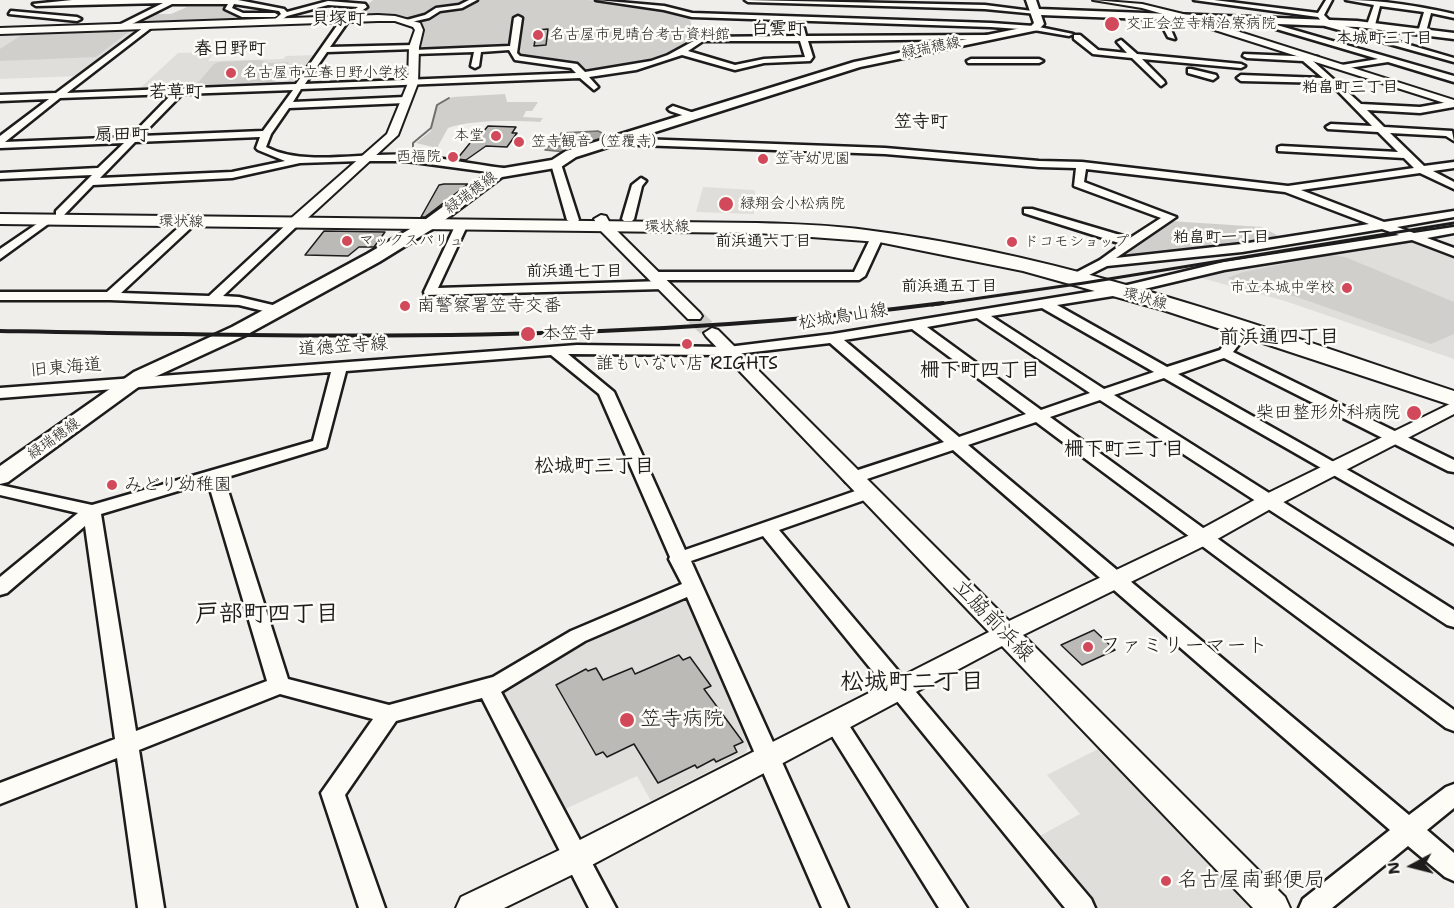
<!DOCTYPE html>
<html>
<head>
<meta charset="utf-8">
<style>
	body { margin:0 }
	#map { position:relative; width:1454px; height:908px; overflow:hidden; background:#f0eeea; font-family:"Shantell Sans",sans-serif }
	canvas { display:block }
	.north { position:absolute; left:1382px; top:836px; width:60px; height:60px; -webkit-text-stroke:4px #fdfcf7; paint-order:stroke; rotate:263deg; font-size:16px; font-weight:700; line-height:24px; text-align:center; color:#1c1c1c }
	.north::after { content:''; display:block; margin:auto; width:21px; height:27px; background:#1c1c1c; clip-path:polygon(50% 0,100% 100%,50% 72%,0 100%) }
</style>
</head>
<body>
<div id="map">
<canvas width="1454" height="908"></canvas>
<div class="north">N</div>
</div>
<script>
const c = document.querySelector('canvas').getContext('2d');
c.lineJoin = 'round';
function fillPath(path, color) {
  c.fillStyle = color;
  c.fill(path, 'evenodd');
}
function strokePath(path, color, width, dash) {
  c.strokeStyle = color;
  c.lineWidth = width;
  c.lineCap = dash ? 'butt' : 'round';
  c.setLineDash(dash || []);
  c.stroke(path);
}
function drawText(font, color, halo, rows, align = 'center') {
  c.font = font + ' "Shantell Sans","Klee One",sans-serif';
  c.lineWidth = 5;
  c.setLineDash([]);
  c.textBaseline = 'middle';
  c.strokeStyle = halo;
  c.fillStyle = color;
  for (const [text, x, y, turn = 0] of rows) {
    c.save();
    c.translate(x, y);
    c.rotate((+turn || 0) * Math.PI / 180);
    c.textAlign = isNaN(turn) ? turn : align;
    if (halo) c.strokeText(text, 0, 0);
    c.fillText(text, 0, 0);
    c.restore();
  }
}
const built = new Path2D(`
	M142,27L80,76L0,79V32Z
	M215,52L208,61L283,59L286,56L318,55L297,84L137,91L178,53Z
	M703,187L753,190L755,191L754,214L696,212Z
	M1409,239L1454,254V359L1285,301L1194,276L1234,267Z
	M679,598L688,600L748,746L746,752L651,801L637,776L563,810L504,694L506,689L584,639Z
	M1100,748L1253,908H1091L1034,839L1080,814L1047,775Z`);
const green = new Path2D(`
	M373,0H587L633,4L689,16L695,38L673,54L623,68L592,72L577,65L523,57L517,53V47L421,49L424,29C412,13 371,17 352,16Z
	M187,7H222L241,17L227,21L135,24L151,14H171Z
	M126,28L131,30L96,57L0,61V49L28,31Z
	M260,60L268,63L289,62L274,82L196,85L214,64L219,62Z
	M505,94L507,102H538L532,111H526L523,117L543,118L540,122C516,121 474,119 448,128L437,148L416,143L431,131L437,106L442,101L453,97Z
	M1170,221L1262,227L1284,239L1133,257L1123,253Z
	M1329,255L1345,257L1454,302V334L1431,344L1297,297L1227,278L1243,272Z`);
const water = new Path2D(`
	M598,131L614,139L596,141L566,152L545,150L549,146H575L581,137L560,136L561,133Z`);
const stream = new Path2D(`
	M413,152V143L431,128L437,105L449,98`);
const building = new Path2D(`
	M548,29L546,45L534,46L537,30Z
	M488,126L516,127L512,133H517L507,147L486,146L466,160L457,159L479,132H483Z
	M444,184H468L425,217H421L439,185Z
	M324,231L385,232L374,247H359L348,256L305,255Z
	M1094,630L1115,650L1082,665L1061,645Z
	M679,655L683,660L690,657L711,686L704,689L743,742L734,746L737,752L716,762L714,759L697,768L695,765L658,783L634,744L607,757L603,752L596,755L556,685L586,669L588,671L596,668L603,680L632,668L635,674Z`);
const tertiaryTunnel = new Path2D(`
	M694,316L712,333`);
const minor = new Path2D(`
	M72,0H238L284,9L287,12L328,1L365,4L367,7L349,20L330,47L414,45L418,47L414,49L327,52L305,84L576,73L571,68L515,60L509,50L481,52L479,66L475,68L471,66L474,52L414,54L410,52L414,50L510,46L514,18L518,16L522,18L517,53L520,56L577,64L585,72L651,61L668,55L701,37L799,36L796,28L800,26L804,28L806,36L987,35L991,37L987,39L808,41L813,57L810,61L764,63L735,70L682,55L636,70L589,77L598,87L594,90L580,78L301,89L293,102L405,97L409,100L405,103L289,108L271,134L266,147C304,167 364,152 407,155C439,157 471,164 503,168L508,171L503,174L406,161H361L300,163L232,178L93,185L64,215H56V211L92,175L0,179V173L98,168L124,143L0,148V136L49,99L0,101V95L56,93L148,24L151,28L67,93L296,84L343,17L358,7L328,5L287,16L277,23L273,21L281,14L279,11L234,4L232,8L243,13H275L278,15L275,17H242L225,9L228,4H172L124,28L121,24L163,3L36,6L33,4ZM703,41H800L805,57L764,59L735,65L688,51ZM293,90L263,131L141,136L182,94ZM172,94L130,137L5,142L60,98ZM260,137L256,148L258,150L285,161L232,172L100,178L135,142Z
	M469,0H477L462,8L440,11L429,18L407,23L403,21L425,15L436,8L459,5Z
	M596,0L664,6L692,13L991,23L1034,26L1073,34L1069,36L1034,30L991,27L692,17L664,10Z
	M745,0L985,5L1040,12L1037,14L985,9L748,2Z
	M1194,0H1214L1318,13L1326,0H1332L1324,15L1331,22L1454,58V62L1325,26L1318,17Z
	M1346,0C1382,0 1418,6 1454,14V18L1431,13L1426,32L1422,34L1418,32L1424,12L1380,6L1375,25L1371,27L1367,25L1374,5Z
	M11,11L77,17L81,19L77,21L9,14Z
	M1162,16L1166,18L1175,39L1168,37L1158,18Z
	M1256,19L1454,76V82L1388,62L1342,69V65L1378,59L1256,23Z
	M1074,35H1080L1098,50L1127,53L1117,42L1121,40L1137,54L1241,64L1245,66L1241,68L1142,59L1164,81L1165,83L1161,86L1132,58L1093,54L1074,39Z
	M1244,54L1318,57V61H1313L1361,104L1420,107L1454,101V107L1420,113L1367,110L1384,127L1452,131L1454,141L1446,136L1390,133L1424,166L1454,162V168L1433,171L1454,182V189L1420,173L1301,190L1384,222L1454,211V217L1397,227L1414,233L1454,227V233L1427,238L1454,248V256L1412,240L1224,270L1119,295L1057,305L1167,367L1220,350L1239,326H1249L1251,329L1233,352L1454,460V472L1448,471L1224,358L1178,374L1454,530V544L1164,378L1114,395L1454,610V627L1447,625L1100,400L1050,417L1454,710V731L1446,728L1036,422L968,445L1409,815L1446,787L1454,784V808L1427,830L1454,853V881L1445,877L1408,846L1332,908H1299L1303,899L1390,830L953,450L858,482H846L843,478L846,474L944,442L830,343L728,355L568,354L614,392L685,550L861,489H873L876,493L873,497L779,530L1091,899L1095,908H1065L763,536L691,561L848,908H822L687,597L585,641L501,692L616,908H589L482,698L396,721L345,795L385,908H359L321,793L373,719L280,694L139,750L164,908H138L117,758L0,804V783L115,739L85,526L7,593L0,595V577L78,513L0,495V485L92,505L313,441L331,372L0,398V388L577,345L728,347L833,334L1119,287L1224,262L1399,235L1382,229L1242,252L1107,266L1081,279L1075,275L1077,272L1100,260L1122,244L1024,213V209H1032L1130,238L1161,218L1074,186L1076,168L1039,167L885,154L612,144L607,141L612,138L885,148L1039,161L1082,162L1288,186L1414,168L1404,158L1278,151V147L1281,146L1398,152L1378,132L1328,129L1326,127L1331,124L1372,126L1330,83L1241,81L1237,78L1241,75L1323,78L1303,61L1247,58L1243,56ZM1086,169L1285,192L1369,224L1242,244L1116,258L1176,217L1084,182ZM1042,308L1154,372L1104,389L991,316ZM977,318L1090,393L1041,410L927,327ZM912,329L1026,414L959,437L844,340ZM551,355L599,394L670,557L669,559L682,584L571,631L493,677L389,705L288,679L224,478L326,447L346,371ZM208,482L267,681L136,731L101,514Z
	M971,59H1039L1043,61L1039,63H968L967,61Z
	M1191,69L1216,75L1217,77L1213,80L1188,73V69Z
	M673,106L694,113L696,115L691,118L670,111L668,109Z
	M556,161L561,164L579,220L577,222L573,223L567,220L551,164Z
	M641,178L646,181L642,186L634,219L632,221H624L622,219L632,185Z
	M47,217L53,220L51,222L0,259V249Z
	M191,219L195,220V224L121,293L209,296L289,222L293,221L299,224L297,226L223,296L239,297L281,307L283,310L281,313L276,314L239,305L110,300H0V292H107L187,220Z
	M461,223L467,226L438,288L663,281L669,285L663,289L425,295L424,292L455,226Z
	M877,233L883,237L865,276L859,280H654L648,276L654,272H854L871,237Z
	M835,713L843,716L967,908H939L827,728L824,722L827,716Z`);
const tertiary = new Path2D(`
	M1093,0L1142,4L1183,14L1454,100V106L1177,18L1142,8Z
	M378,15L395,16L420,23L423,30L419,47L418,83L398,135L298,227H288L286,224L288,221L387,134L408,83L409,47L415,30L413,27L395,21H378L0,34V28Z
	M601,215L606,216L611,225L700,313L702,316L700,319H688L600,230L594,219Z
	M712,328L718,330L1009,621L1196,532L1260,497L1454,402V414L1274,507L1212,542L1023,635L1285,897L1290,908H1253L1002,646L588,867L504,908H456L461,897L566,847L989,632L706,336L704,333Z`);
const secondary = new Path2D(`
	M1026,0H1036L1039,9L1357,21L1454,33V39L1357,27L1041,15L1044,24L1038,30L860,67L576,157L561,167L502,177L434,228L379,262L246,335L148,380L8,482L0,484V466L134,372L232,327L367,254L422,222L493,170L552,160L566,151L854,62L1031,26L1034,23Z`);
const primary = new Path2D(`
	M0,214L757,223C793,224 830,225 866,230C1068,255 1262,327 1454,391V406L1163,310L1023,271L879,242L757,233L0,224Z`);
const railFar1 = new Path2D(`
	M932,305L1084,283L1454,223`);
const rail = new Path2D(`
	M0,331C315,337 630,344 943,303`);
const markers = [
	[1112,24,8,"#d1495b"],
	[538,35,6,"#d1495b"],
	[231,73,6,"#d1495b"],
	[496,136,6,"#d1495b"],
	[519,142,6,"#d1495b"],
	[453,157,6,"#d1495b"],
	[763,159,6,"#d1495b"],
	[726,204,8,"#d1495b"],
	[347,241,6,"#d1495b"],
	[1012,242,6,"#d1495b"],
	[1347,288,6,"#d1495b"],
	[405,306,6,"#d1495b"],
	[528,334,8,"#d1495b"],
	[687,344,6,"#d1495b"],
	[1414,413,8,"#d1495b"],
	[112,485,6,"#d1495b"],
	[1088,647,6,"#d1495b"],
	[627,720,8,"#d1495b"],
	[1166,881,6,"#d1495b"]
];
const farPoinames = [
	["交正会笠寺精治寮病院",1126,24],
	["名古屋市見晴台考古資料館",550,35],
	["名古屋市立春日野小学校",243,73],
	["本堂",484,136,"right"],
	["笠寺観音（笠覆寺）",531,142],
	["西福院",441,157,"right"],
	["笠寺幼児園",775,159],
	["緑翔会小松病院",740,204],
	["マックスバリュ",359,241],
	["ドコモショップ",1024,242],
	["市立本城中学校",1335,288,"right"]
];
const farStreetnames = [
	["緑瑞穂線",931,48,-11],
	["緑瑞穂線",471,193,-36],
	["環状線",181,222,1],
	["環状線",667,227],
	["環状線",1145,299,16],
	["緑瑞穂線",54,439,-35]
];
const farNeighbourhoodnames = [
	["本城町三丁目",1384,39],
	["粕畠町三丁目",1350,88],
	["粕畠町一丁目",1221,238],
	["前浜通六丁目",763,242],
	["前浜通七丁目",574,272],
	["前浜通五丁目",949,287]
];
const farQuarternames = [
	["貝塚町",338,19],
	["白雲町",778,29],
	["春日野町",230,49],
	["若草町",176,92],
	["笠寺町",921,122],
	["扇田町",122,135]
];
const poiNames = [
	["南警察署笠寺交番",417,306],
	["本笠寺",542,334],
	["誰もいない店 RIGHTS",687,364,"center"],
	["柴田整形外科病院",1400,413,"right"],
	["みどり幼稚園",124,485]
];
const streetNames = [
	["松城鳥山線",843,317,-9],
	["道徳笠寺線",343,347,-4],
	["旧東海道",66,368,-5]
];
const neighbourhoodNames = [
	["前浜通四丁目",1279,338],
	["柵下町四丁目",980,371],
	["柵下町三丁目",1124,450],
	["松城町三丁目",594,467]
];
const nearStreetnames = [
	["立脇前浜線",993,621,46]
];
const nearPoinames = [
	["ファミリーマート",1100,647],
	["笠寺病院",640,720],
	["名古屋南郵便局",1178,881]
];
const nearNeighbourhoodnames = [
	["戸部町四丁目",267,615],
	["松城町二丁目",912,683]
];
fillPath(built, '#e0deda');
fillPath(green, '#d0cfcc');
fillPath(water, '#a8a7a3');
strokePath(water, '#706f6d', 1.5);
strokePath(stream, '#706f6d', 2);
fillPath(building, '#bbbab6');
strokePath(building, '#1c1c1c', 1.5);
strokePath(tertiaryTunnel, '#d0cecb', 17, [17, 9]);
strokePath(minor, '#1c1c1c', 5);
strokePath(tertiary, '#1c1c1c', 4);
strokePath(secondary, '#1c1c1c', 5);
strokePath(primary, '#1c1c1c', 4);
fillPath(minor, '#fdfcf7');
fillPath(tertiary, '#fdfcf7');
fillPath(secondary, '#fdfcf7');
fillPath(primary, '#fdfcf7');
strokePath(railFar1, '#1c1c1c', 3);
strokePath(rail, '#1c1c1c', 4);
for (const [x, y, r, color] of markers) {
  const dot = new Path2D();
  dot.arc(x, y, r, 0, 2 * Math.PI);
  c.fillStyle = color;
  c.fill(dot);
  strokePath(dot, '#fdfcf7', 2);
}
drawText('15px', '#1c1c1c', '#fdfcf7', farPoinames, 'left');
drawText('15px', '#1c1c1c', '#fdfcf7', farStreetnames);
drawText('bold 16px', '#1c1c1c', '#fdfcf7', farNeighbourhoodnames);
drawText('bold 18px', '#1c1c1c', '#fdfcf7', farQuarternames);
drawText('18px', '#1c1c1c', '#fdfcf7', poiNames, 'left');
drawText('18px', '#1c1c1c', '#fdfcf7', streetNames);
drawText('bold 20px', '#1c1c1c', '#fdfcf7', neighbourhoodNames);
drawText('21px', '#1c1c1c', '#fdfcf7', nearStreetnames);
drawText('21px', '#1c1c1c', '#fdfcf7', nearPoinames, 'left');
drawText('bold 24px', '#1c1c1c', '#fdfcf7', nearNeighbourhoodnames);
</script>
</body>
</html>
